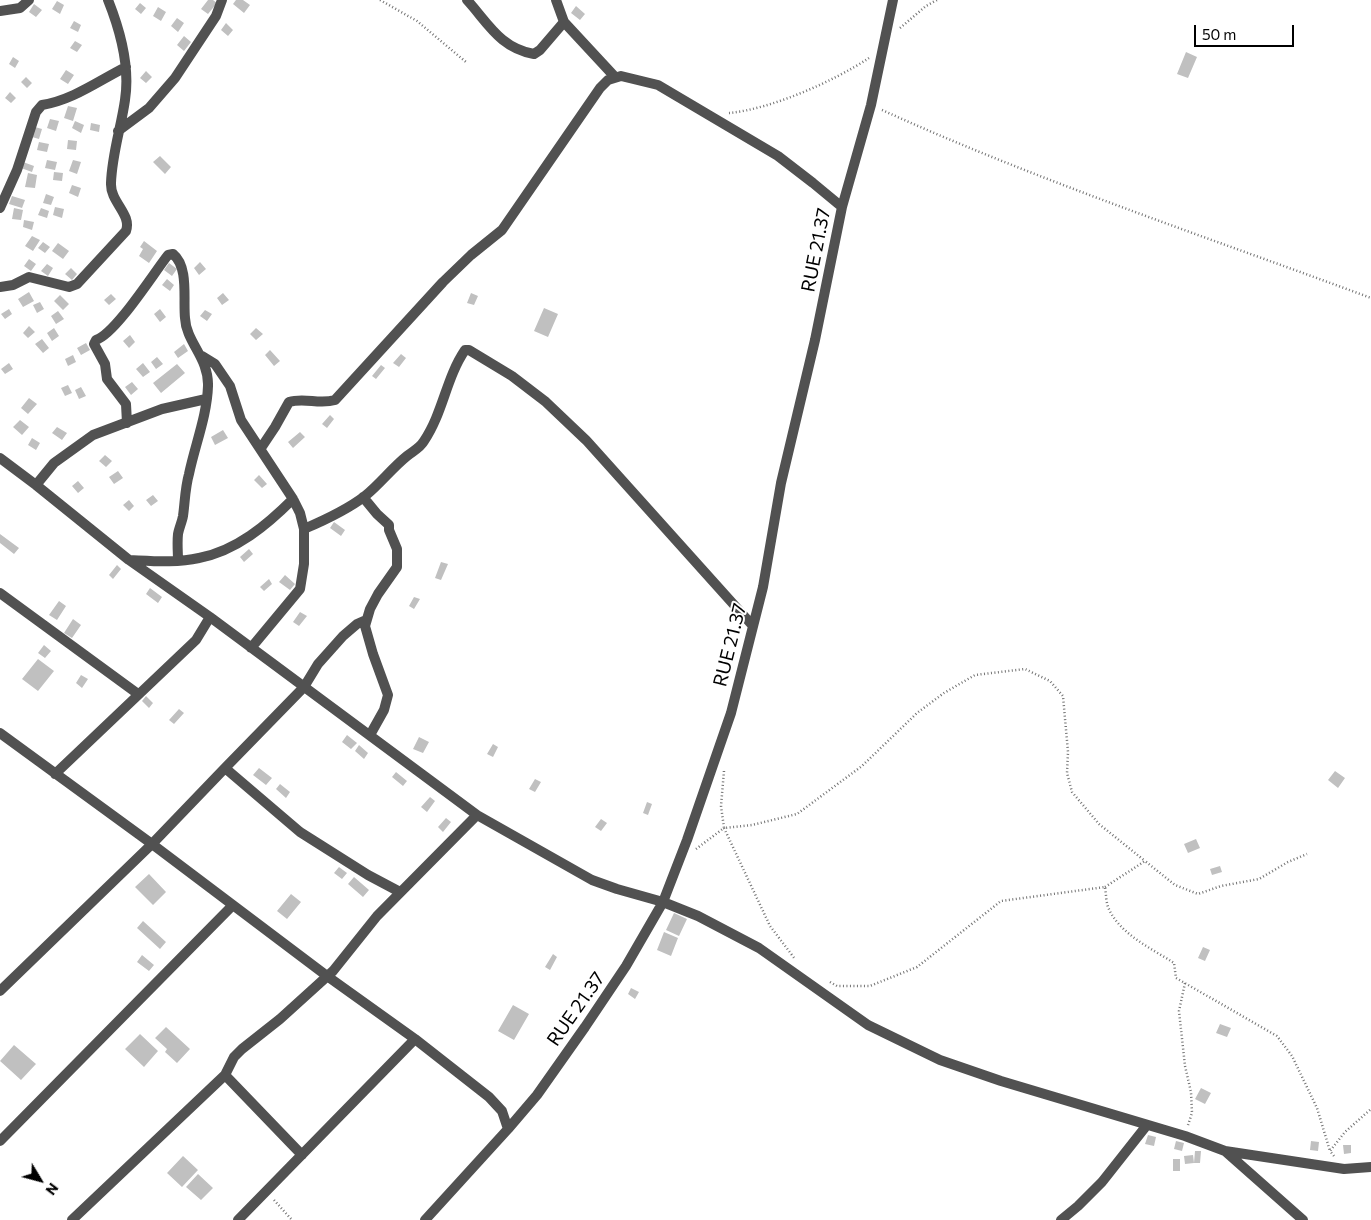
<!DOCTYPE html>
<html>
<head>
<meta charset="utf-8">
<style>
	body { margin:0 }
	#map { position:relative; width:1371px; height:1220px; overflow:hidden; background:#fff; font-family:Commissioner,sans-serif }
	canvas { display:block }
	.north { position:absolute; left:15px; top:1155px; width:50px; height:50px; -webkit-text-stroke:4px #fff; paint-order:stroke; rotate:127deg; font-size:14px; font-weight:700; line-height:20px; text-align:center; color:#000 }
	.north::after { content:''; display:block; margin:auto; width:18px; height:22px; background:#000; clip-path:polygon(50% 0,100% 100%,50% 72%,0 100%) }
	.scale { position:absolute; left:1194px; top:25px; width:100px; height:22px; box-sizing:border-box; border:2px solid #000; border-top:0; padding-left:6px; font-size:15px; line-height:18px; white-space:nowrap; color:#000; -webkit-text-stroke:4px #fff; paint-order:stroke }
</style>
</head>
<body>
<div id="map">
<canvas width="1371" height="1220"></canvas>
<div class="north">N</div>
<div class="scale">50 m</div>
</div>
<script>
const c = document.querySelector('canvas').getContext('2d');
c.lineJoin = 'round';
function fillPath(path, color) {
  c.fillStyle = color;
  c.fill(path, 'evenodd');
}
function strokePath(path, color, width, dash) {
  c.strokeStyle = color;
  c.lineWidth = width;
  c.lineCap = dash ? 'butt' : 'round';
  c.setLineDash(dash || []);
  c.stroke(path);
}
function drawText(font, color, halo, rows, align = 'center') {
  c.font = font + ' Commissioner,sans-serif';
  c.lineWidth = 4;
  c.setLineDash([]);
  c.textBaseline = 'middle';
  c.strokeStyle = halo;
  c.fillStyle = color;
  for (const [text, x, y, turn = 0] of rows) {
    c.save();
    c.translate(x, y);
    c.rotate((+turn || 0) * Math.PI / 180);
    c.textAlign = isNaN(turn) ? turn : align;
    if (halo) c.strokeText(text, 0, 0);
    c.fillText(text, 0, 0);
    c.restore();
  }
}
const building = new Path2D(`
	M208,0H213L217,3L208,14L201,9Z
	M236,0H243L250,5L244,13L233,4Z
	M57,1L64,5L60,14L52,9Z
	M140,3L146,8L141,14L135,9Z
	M34,4L42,10L36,17L29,12Z
	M576,6L585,14L580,20L571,13Z
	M158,7L166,12L161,21L153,16Z
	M177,18L184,23L178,32L171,26Z
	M74,21L81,25L78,32L70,28Z
	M226,23L233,30L228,36L221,30Z
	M184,36L191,42L184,51L177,45Z
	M75,41L82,45L77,52L70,48Z
	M1186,52L1197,57L1188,78L1177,74Z
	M13,57L19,61L15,68L9,64Z
	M66,70L74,75L68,84L60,79Z
	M146,71L152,77L146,83L140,78Z
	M26,77L32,83L27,88L21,82Z
	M10,92L16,98L11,103L5,98Z
	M68,106L77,108L73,121L64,118Z
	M50,119L59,121L56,131L47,128Z
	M75,121L84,125L81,133L72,128Z
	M91,123L100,125L99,132L90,130Z
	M35,127L42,129L39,139L32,137Z
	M68,140L77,141L76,150L67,149Z
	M39,142L49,144L47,152L37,150Z
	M160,156L171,167L165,174L153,162Z
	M47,160L57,162L55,170L45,168Z
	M73,160L81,162L77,174L69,171Z
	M23,162L34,166L32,172L21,168Z
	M54,172L63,173L62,181L53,180Z
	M28,173L37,175L35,188L25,187Z
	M72,185L81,188L78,197L69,193Z
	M46,194L54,197L51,205L43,203Z
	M12,196L25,200L22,208L9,204Z
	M55,207L64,209L62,218L53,215Z
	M14,208L23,210L21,220L12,219Z
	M41,208L49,211L47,218L38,215Z
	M24,220L34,222L32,230L23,227Z
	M32,236L40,240L33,251L25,246Z
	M144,241L157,251L149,263L139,256L143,249L140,247Z
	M43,242L50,247L45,253L38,248Z
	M58,243L69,251L63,259L52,251Z
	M29,259L36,264L31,271L24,266Z
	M200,262L206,269L199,275L194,268Z
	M169,263L177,269L172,276L164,270Z
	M47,264L53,268L48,276L41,271Z
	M71,268L77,274L72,280L65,274Z
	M167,279L174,285L170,291L162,285Z
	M29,292L34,301L23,307L18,299Z
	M223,293L229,300L222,305L217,298Z
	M471,293L478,296L474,305L467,303Z
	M111,294L116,299L109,305L104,300Z
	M60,295L69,304L63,310L54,301Z
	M40,302L44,309L37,313L33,305Z
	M544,308L558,314L548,337L534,331Z
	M9,309L12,314L5,319L1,314Z
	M160,309L166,317L160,322L154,314Z
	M205,310L212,314L207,321L200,316Z
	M58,311L64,319L56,324L51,316Z
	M29,326L35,332L28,338L23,333Z
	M54,328L59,336L52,341L47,333Z
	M256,328L263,334L256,340L250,334Z
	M130,335L135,342L129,348L123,341Z
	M42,339L49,348L43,353L35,344Z
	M86,343L90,350L81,355L77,348Z
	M184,344L188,351L178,358L174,352Z
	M270,350L280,361L274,366L265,355Z
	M401,354L406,358L399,367L393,363Z
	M73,355L76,362L68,366L65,359Z
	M157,357L163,364L156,369L151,362Z
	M9,363L13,369L5,374L1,369Z
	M143,363L150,372L143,377L136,369Z
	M177,364L185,373L161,393L153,383Z
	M381,365L385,368L376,379L372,376Z
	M132,382L138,389L131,395L125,387Z
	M68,385L72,393L65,396L61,388Z
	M81,387L86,396L79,399L75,390Z
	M29,398L37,404L28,414L21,408Z
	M330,415L334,419L327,428L322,424Z
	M20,420L29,427L22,435L13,427Z
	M57,427L67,433L62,440L52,433Z
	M223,430L228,438L215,445L211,437Z
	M300,432L305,437L293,448L288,442Z
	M32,438L40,443L36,450L28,445Z
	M105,455L112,461L106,467L99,461Z
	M118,471L123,478L114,484L109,477Z
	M259,475L267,484L262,488L254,480Z
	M78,481L84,488L78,493L72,486Z
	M153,495L158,501L151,506L146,500Z
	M129,500L134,506L129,511L123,505Z
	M334,522L345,530L341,536L330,528Z
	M0,534L19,548L14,554L0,543Z
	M249,549L253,554L244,562L240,557Z
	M441,562L448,564L441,580L435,578Z
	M117,565L121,569L113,579L109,575Z
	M285,575L295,584L290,590L279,582Z
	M269,579L272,584L264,591L260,587Z
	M150,588L162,597L158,603L146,594Z
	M414,597L420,599L414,609L409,606Z
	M59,601L66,606L57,620L49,615Z
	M300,612L307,616L299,626L293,622Z
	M73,619L81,625L72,638L64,633Z
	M44,645L51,651L45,658L38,653Z
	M38,659L54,671L38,691L22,679Z
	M81,675L88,679L82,688L76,683Z
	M146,696L153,703L149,708L142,701Z
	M179,709L184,713L174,724L169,720Z
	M347,735L357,743L351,749L342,742Z
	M419,737L429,742L423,753L413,749Z
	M493,744L498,747L493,757L487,754Z
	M359,745L368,753L364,759L355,751Z
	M259,768L272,778L266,785L253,775Z
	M1335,771L1345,778L1338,788L1328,780Z
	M396,772L407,781L403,786L392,777Z
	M535,779L541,782L535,792L529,789Z
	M280,784L290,792L286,798L276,789Z
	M430,797L435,801L427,812L421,807Z
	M647,802L652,804L648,815L643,813Z
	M446,818L451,822L443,832L438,827Z
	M601,819L607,823L601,831L595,827Z
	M1196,839L1200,848L1188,853L1184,844Z
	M1220,866L1222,872L1212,875L1210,869Z
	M339,867L347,873L342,879L334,873Z
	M149,874L166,892L153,905L135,887Z
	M354,877L369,890L363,897L348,884Z
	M291,894L301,902L287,919L277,911Z
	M674,913L687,919L679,936L666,930Z
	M143,921L166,942L160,949L137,928Z
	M664,932L678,938L671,956L657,950Z
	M1203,947L1210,950L1205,961L1198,958Z
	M553,954L557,957L550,970L545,967Z
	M142,955L154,965L149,971L137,962Z
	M631,988L639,992L635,999L628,994Z
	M513,1005L529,1014L514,1040L498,1031Z
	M1220,1024L1231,1028L1227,1037L1216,1033Z
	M166,1027L190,1049L177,1063L165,1052L167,1049L155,1038Z
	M140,1034L158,1051L144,1067L125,1049Z
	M14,1045L36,1064L21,1080L0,1061Z
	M1201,1088L1211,1093L1205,1104L1195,1099Z
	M1148,1135L1156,1137L1154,1146L1145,1144Z
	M1176,1141L1184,1143L1182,1151L1174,1149Z
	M1311,1141L1319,1142L1318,1151L1310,1150Z
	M1343,1145H1351V1153L1344,1154Z
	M1195,1151H1201L1200,1163H1194Z
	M1193,1155L1194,1163L1185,1164L1184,1156Z
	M183,1156L198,1170L182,1187L167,1173Z
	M1173,1159H1180V1171H1173Z
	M198,1174L213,1188L201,1200L186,1187Z`);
const path = new Path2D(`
	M380,0L417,21L466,62
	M900,28L926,6L937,0
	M882,110C1041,182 1207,237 1371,298
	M729,113C772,109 834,81 869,58
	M724,771L721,806L724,828L752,825L797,814L862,766L917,713L944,693L975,675L1025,669L1050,681L1063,696L1068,752L1067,773L1072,792L1099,824L1145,861
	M696,849L724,828L770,926L795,959
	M1105,887L1145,861L1175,885L1198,894L1221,886L1259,879L1288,862L1307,854
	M830,982L837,986H870L917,967L1001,901L1105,887C1106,893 1106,901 1108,907C1119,934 1151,948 1174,963L1176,978L1277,1036L1292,1056L1317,1108L1330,1151
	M1185,983L1179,1011L1185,1066L1191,1092L1192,1113L1188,1125
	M1334,1156L1330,1151L1345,1132L1371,1109
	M274,1200L292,1220`);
const minor = new Path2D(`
	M467,0C488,23 500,48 534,54L540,50L564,22
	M556,0L564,22L615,77
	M0,11L20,8L29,0
	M118,131L149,108L175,78L216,16L222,0
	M0,208L17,170L36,112L42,105C73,100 98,81 126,67
	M0,287L13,285L29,277L69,287L77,284L126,231C132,214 110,202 111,183C112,154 121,128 125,100C130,68 120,30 108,0
	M202,356L215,364L230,386L241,420L293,499L300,513L304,529V564L300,589L251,648
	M127,423L126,404L107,379L105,364L94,344L96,340C116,333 153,274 168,255L173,254C189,267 183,299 185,318C186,342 209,358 208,386C207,416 195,445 189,474C185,488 185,502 183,516C182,522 179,528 178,534C177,543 178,552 178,561
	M261,448L275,427L289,402C305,397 319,405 335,400L443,282L471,255L502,230L600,88L608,80L621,76L658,85L778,156L813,183L842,207
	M0,458L36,485L129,560L210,617L477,815L592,880L617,889L663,902L698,916L759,948L868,1025L940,1060L1001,1081L1185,1136L1225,1151L1344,1169L1371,1167
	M36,485L54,463L93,435L162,409L206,399
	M363,497L377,514L389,525V530L397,549V567L378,594L370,609L365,626L373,654L388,695L384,710L370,735
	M304,529C325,520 347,510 365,496C380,484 392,468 407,456C413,451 420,448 424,441C443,413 446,378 465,350H469L512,376L546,402L586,440L753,626
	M130,560C153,561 177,563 199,558C236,551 267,525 293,499
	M0,593L138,694
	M0,733L152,844L327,976L415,1039L489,1097L502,1111L508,1129
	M225,768L300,832L368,875L400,892
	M55,774L196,640L210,617
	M0,991L152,844L225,768L304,687L318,664L343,636L357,624L366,620
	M225,1075L302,1155
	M0,1141L232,906
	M1225,1151L1303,1220
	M72,1220L225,1075L234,1057L242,1049L280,1019L333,971L377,916L477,815
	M238,1220L415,1039
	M425,1220L508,1129L537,1095L585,1027L626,966L663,902L687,840L731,713L763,587L781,483L815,340L842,207L871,105L893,0
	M1061,1220L1078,1206L1102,1182L1147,1125`);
const streetNames = [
	["RUE 21.37",816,250,-79],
	["RUE 21.37",730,645,-76],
	["RUE 21.37",576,1009,-55]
];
fillPath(building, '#c0c0c0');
strokePath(path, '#737373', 2.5, [1, 2.5]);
strokePath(minor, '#515151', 10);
drawText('19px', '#000', '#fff', streetNames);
</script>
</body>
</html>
